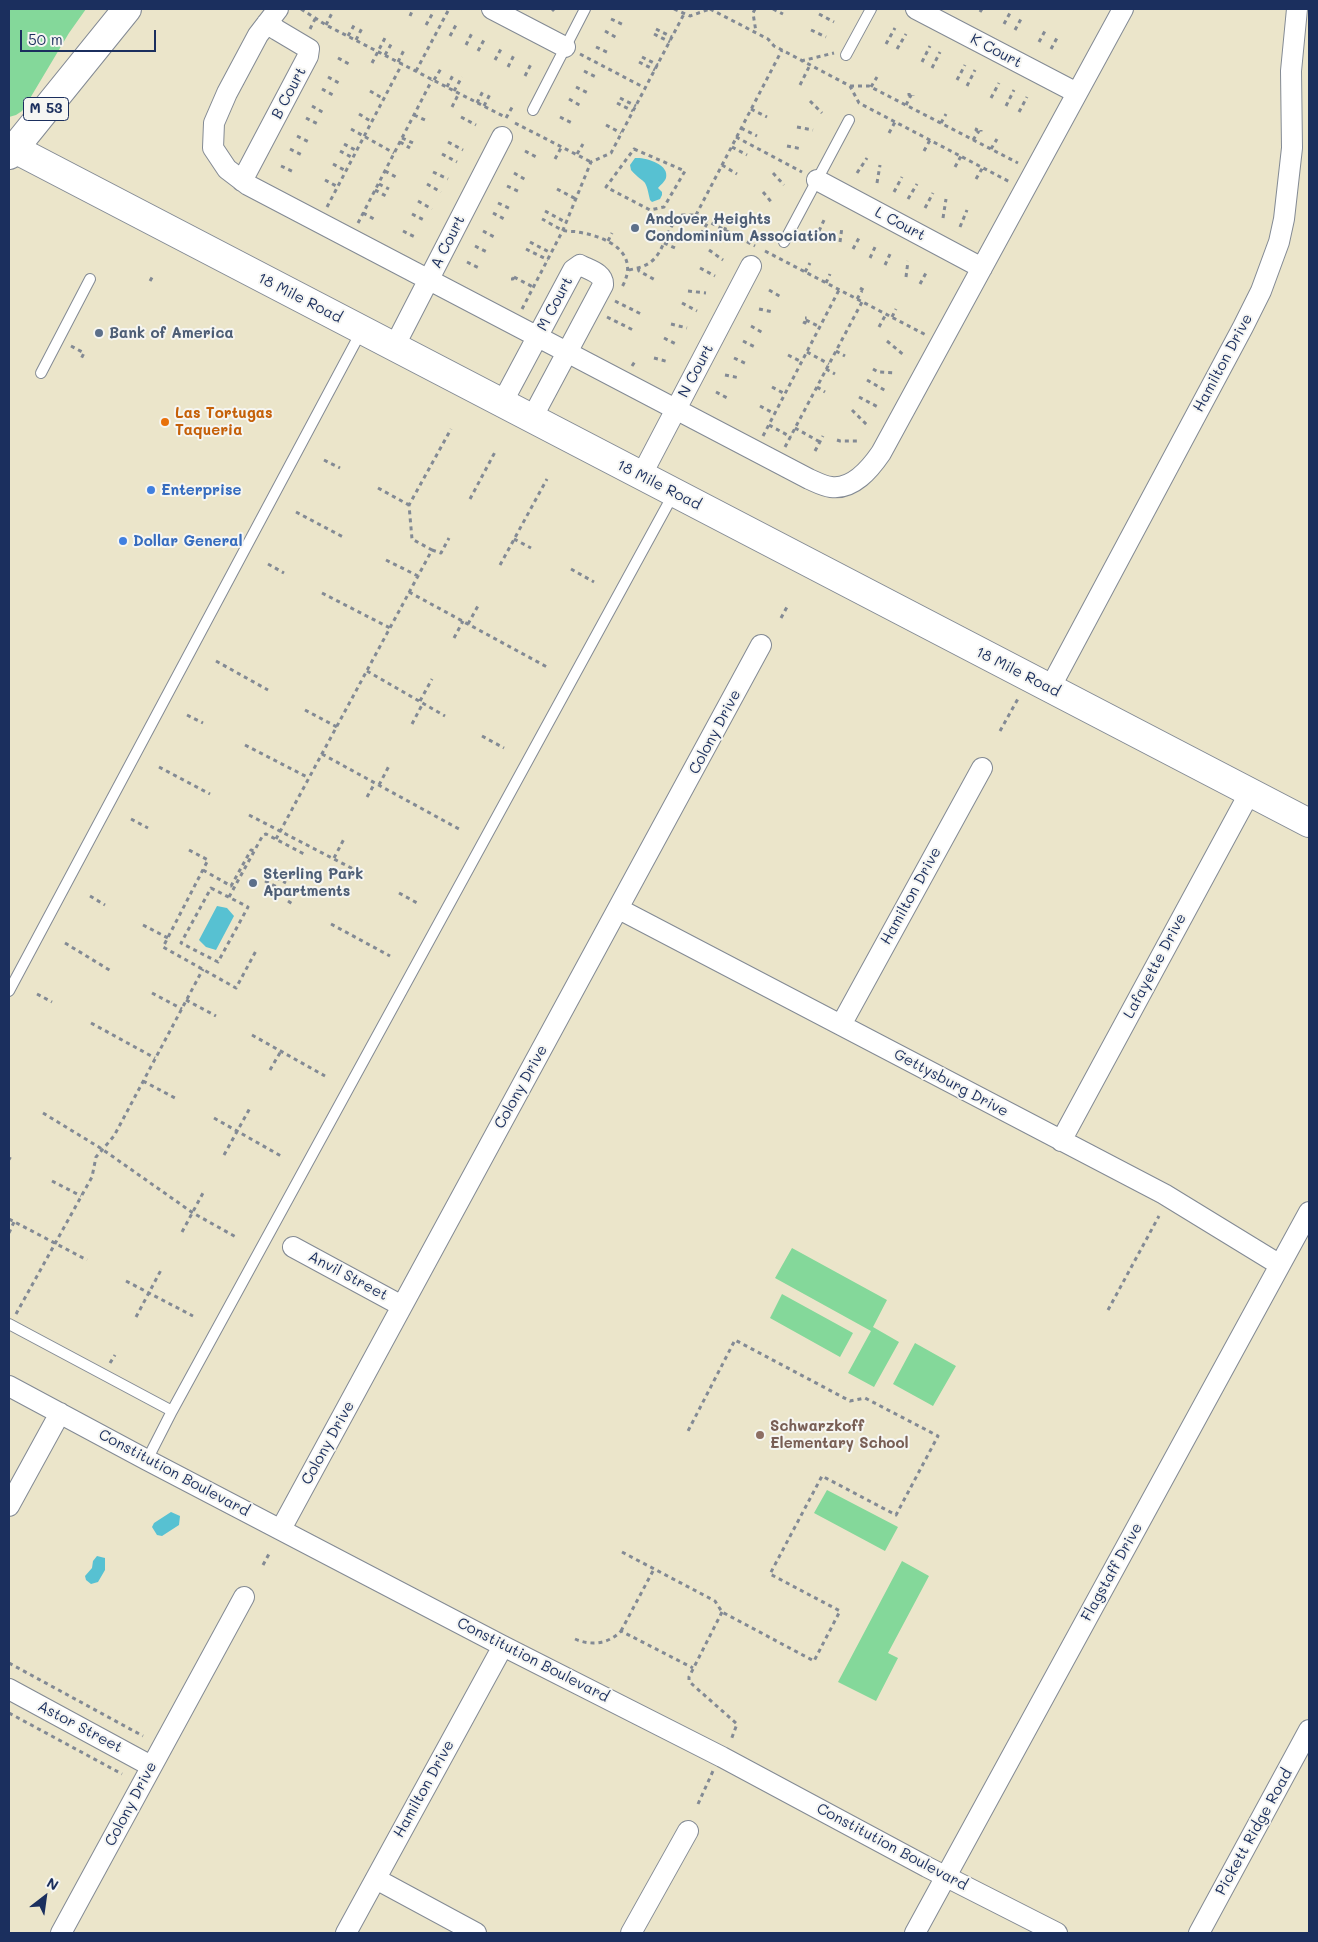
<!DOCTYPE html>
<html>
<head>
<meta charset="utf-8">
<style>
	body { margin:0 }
	#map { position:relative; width:1318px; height:1942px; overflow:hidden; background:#ebe5ca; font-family:Mali,sans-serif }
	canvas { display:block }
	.frame { position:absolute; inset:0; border:10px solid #1b2f5e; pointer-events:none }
	.north { position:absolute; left:20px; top:1872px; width:50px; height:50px; -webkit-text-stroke:4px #f6f6f2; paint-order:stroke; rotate:30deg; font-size:14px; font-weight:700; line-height:20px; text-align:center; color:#1b2f5e }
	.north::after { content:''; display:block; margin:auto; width:18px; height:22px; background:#1b2f5e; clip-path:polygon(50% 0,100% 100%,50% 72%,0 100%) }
	.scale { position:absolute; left:20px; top:30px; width:136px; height:22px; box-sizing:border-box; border:2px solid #1b2f5e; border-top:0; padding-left:6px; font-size:15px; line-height:18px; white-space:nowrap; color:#1b2f5e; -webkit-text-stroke:4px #f6f6f2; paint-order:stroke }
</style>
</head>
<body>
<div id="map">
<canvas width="1318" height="1942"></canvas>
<div class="frame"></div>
<div class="north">N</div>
<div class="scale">50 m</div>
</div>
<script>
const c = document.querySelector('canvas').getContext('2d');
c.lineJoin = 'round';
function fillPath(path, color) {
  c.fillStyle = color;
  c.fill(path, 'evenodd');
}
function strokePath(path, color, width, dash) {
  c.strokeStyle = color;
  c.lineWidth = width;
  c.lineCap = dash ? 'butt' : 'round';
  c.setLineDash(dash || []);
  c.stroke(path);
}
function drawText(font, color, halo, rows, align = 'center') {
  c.font = font + ' Mali,sans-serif';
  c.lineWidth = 4;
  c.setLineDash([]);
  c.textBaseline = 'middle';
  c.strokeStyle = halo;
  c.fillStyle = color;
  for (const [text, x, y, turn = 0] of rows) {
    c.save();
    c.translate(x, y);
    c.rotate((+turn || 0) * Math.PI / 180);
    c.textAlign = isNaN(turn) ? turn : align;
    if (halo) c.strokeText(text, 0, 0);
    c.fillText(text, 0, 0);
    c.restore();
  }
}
const green = new Path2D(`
	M9,9H86L69,33L29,100L22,111L16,115L9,117Z
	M792,1248L887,1300L873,1327L899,1342L874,1387L848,1373L871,1331L775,1278Z
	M782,1294L853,1333L840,1357L770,1318Z
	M915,1343L956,1366L933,1406L893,1384Z
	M827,1490L898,1527L885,1551L814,1513Z
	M902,1561L929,1576L888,1653L898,1658L876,1701L838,1682Z`);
const water = new Path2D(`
	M635,158C645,157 670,164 666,178C664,183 661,184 658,188L662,192V195L660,199L652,202L650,200C645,175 645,186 631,170L630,165Z
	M217,906L227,908L234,916L216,950L206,947L199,940Z
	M171,1512L180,1516L179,1525L162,1536L157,1535L152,1527L154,1523Z
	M97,1556L105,1558V1570L98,1582L91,1584L86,1580L85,1576L92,1568L93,1561Z`);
const path = new Path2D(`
	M301,9L326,25L505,117
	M674,9L690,16L710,9
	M710,9L768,39L774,46L782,50L850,86L859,103L1010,182
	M755,9L753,13L756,32
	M773,9L783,14
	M552,11L554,9
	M980,12L982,9
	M819,14L834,22
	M410,16L413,9
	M611,19L624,25
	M1004,24L1011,11
	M326,25L333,11
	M426,25L434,11
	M310,29L315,19
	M656,29L672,37
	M811,30L826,37
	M1015,30L1022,17
	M605,31L617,38
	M654,34L670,42
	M348,36L356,22
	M450,36L457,23
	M356,40L363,26
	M1039,42L1046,29
	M886,44L895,28
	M466,45L473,31
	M596,47L609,53
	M897,49L906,34
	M1051,49L1058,36
	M478,51L485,38
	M580,54L645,88
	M385,55L393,41
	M642,57L658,65
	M338,58L349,64
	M495,60L502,47
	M801,61L834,53
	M398,62L405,48
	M639,62L655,70
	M922,62L930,46
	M372,63L385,38
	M508,67L515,53
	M932,68L940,52
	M416,71L449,9
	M584,71L596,77
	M525,76L532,62
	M328,77L339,83
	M434,80L442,67
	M957,80L965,65
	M800,85L810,65
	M850,86H869L1018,163
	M967,86L975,70
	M447,87L454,73
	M576,87L588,93
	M871,87L877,77
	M322,89L333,95
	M370,91L384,99
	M454,91L462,77
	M909,93V95L913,97V95
	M620,98L636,106
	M991,98L999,83
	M569,99L581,106
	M810,101L822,113
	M477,103L484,89
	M617,103L633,111
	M906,105L911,95
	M312,106L324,113
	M484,106L491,92
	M1006,106L1014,90
	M452,107L459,93
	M751,109L767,117
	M1019,112L1027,97
	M359,114L372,122
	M414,115L425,120
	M461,117L476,125
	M560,117L572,123
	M306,118L318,124
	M506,118L514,104
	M515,123L591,162
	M941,123L946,114
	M606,125L621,133
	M797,127L813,130
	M741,128L757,136
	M977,128L976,130L981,132V130
	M351,129L394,153
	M889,133L895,122
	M297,136L309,142
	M736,137L802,172
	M402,138L413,143
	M973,140L979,131
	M400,142L410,148
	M448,142L463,150
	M344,144L357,151
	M787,146L802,149
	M732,147L747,155
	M290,149L302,155
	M634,149L685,171L664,207L650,210L606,187Z
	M991,149L997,139
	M340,151L353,158
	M525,151L538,158
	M924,151L930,140
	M442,154L457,162
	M577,154L583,144
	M555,159L562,146
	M333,164L346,171
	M722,165L737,174
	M281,166L294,172
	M955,167L961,156
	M385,171L396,177
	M433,172L448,179
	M514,173L526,180
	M773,173L784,185
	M857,173L867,158
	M976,179L983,167
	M325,180L338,187
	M877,183L880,165
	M379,184L389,189
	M427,184L441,192
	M507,186L520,192
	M557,189L576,199
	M375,190L386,196
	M763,192L773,204
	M894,192L902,177
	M908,199L917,184
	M418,201L432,209
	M498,203L511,209
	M327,207L402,64
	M925,208L933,193
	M545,211L567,223
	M363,213L374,219
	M493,213L506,220
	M669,213L677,219
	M412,214L426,221
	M696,215L782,50
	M943,218L946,199
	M542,219C548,222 555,227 563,230C567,232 573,231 578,232C608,237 641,253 622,287
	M749,219L765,221
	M358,223L432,80
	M960,227L967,210
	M403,231L417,238
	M483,231L496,238
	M724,231L731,217
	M819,231L825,218
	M701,234L708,222
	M608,241L612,233
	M530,242L551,253
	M840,242L842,227
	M664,243L675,248
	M475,246L489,253
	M526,249L548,260
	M853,249L860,236
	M709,250L723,260
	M765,251L926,335
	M870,258L876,245
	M467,262L481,269
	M885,265L891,252
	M638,268L639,271L657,281
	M700,268L715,276
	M629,270C637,268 645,267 652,261C666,249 666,225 682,215H696L755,246
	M805,272L810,263
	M514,277L533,287
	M906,277L908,261
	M511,279H513L515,276L513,275
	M150,281L154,274
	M826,283L830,274
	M920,284L927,271
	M860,288L865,291
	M769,290L781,297
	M688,291L706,293
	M857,299L862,291
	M615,301L641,314
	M682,303L697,311
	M522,309L563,230L591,162L611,153L684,14
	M759,309L773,312
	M607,317L633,330
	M892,317L896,309
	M806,320L820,327
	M803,322L805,323L807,318H805
	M671,324L687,328
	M751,326L763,333
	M879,327L886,314
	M664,338L678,345
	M743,341L755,347
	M887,341L905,356
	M71,346L84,353L80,361
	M836,351L845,356
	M807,352L829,364
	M788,355L802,362
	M654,358L669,362
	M734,358L747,364
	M632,366L636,360
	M826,369L835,374
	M873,369L878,372L896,373
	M725,375L740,378
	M867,380L886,391
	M772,387L785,394
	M817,387L825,392
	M716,392L729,399
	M859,397L878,407
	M760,406L775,414
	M852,410L868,426
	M769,425L791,437
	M795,428L820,442
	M763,436L839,290
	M837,440L840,441H860
	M785,447L862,302
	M815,451L823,436
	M324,460L340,468
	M378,488L409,505
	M470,499L495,452
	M296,512L345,538
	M514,539L531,548
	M432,550L441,553L449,538
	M386,560L418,576
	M268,564L284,573
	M500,565L547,479
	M571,569L594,582
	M409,592L547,667
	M322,593L390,628
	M781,618L788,605
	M468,624L479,604
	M454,638L463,621
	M216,661L268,690
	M367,671L445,716
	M420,701L432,679
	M305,710L337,727
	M187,715L203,723
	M412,724L423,703
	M1000,731L1019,697
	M482,736L504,748
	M245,745L309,778
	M322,754L459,829
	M159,767L210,794
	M379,785L390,764
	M367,797L375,783
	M249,815L359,872
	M131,819L148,828
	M276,839L432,550L412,539L409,505L451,429
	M189,850L208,860L163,947L236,988L257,949
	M334,858L345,837
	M203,870L231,886L251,850L254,851
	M269,874L286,883
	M265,881L283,890
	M211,888L248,907L218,962L181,943Z
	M399,893L419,904
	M90,896L105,905
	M229,897L263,835L266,834L306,855
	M288,901L294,905
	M331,924L390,956
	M143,925L168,938
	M65,943L111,971
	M152,993L182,1009
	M37,994L52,1002
	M186,1000L216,1016
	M91,1023L155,1058
	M252,1035L325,1076
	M270,1070L281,1051
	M143,1081L175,1098
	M43,1113L102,1149L193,1213L236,1237
	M214,1118L281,1156
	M224,1155L250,1108
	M9,1158L11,1159
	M52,1181L81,1196
	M9,1219L87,1260
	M182,1232L203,1193
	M9,1233L14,1222
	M126,1281L193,1316
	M1108,1310L1159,1216
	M16,1314L92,1177L96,1157L114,1136L203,969
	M136,1317L161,1270
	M110,1363L115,1355
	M622,1552L715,1601L722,1612L814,1661L840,1611L770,1574L822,1476L896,1515L938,1436L865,1398L850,1401L735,1340L688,1431
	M263,1565L270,1552
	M722,1612L689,1677V1681L693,1685L737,1724L731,1740
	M621,1631L654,1569
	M575,1639C591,1646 609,1644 621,1631L693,1668
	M9,1663L143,1736
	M9,1713L122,1774
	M698,1804L713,1771`);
const lane = new Path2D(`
	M846,55L871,9
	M533,110L585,9
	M784,242L849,120
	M41,373L90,279
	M9,991L362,330
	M9,1324L172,1411L674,493
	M147,1460L172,1411`);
const street = new Path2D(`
	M278,9L258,35L227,93L214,123L213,148L227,169L248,185L809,479C816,482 823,486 831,487C853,490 870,469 881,453L1123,9
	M492,9L565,47
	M916,9L1077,93
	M817,180L982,268
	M242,181L308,56L309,49L277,30L267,23
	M394,347L502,137
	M502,403L573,270L580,265C589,270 604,273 603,285L532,418
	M641,476L751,266
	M1050,688L1243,327L1261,291L1279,242L1284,219L1292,148L1291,71L1297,9
	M619,909L1164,1194L1280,1265
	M841,1025L982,768
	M1061,1141L1250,792
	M293,1247L402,1306
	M9,1386L147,1460L503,1646L722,1757L927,1867L1057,1933
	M9,1506L60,1413
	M281,1529L761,645
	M9,1689L151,1766
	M376,1879L476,1933
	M61,1933L244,1597
	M346,1933L503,1646
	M631,1933L688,1831
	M915,1933L1309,1212
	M1199,1933L1309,1730`);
const secondary = new Path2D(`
	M9,146L1309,823`);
const primary = new Path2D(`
	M9,155L127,9`);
const markers = [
	[635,228,5,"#5c6f8a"],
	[99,333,5,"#5c6f8a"],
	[165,422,5,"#e8710a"],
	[151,490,5,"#3f7fe0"],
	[123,541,5,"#3f7fe0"],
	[253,883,5,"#5c6f8a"],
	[760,1435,5,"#8d6e63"]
];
const shields = [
	[46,109,45]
];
const shieldNames = [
	["M 53",46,109]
];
const streetNames = [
	["K Court",996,51,28],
	["B Court",289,93,-62],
	["L Court",900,224,28],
	["A Court",448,242,-63],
	["18 Mile Road",300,298,27],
	["M Court",555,304,-62],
	["Hamilton Drive",1223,363,-62],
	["N Court",696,371,-62],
	["18 Mile Road",659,485,27],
	["18 Mile Road",1018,672,27],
	["Colony Drive",715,732,-62],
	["Hamilton Drive",911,896,-61],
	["Lafayette Drive",1155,966,-62],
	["Gettysburg Drive",951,1083,28],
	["Colony Drive",521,1087,-61],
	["Anvil Street",348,1276,28],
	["Colony Drive",328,1443,-61],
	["Constitution Boulevard",174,1473,28],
	["Flagstaff Drive",1112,1572,-61],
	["Constitution Boulevard",533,1660,27],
	["Astor Street",80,1727,28],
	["Hamilton Drive",424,1789,-61],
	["Colony Drive",131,1804,-62],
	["Pickett Ridge Road",1254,1832,-61],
	["Constitution Boulevard",892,1847,28]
];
const serviceNames = [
	["Andover Heights",645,219],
	["Condominium Association",645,236],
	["Bank of America",109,333],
	["Sterling Park",263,874],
	["Apartments",263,891]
];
const foodNames = [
	["Las Tortugas",175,413],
	["Taqueria",175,430]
];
const shopNames = [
	["Enterprise",161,490],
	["Dollar General",133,541]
];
const educationNames = [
	["Schwarzkoff",770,1426],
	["Elementary School",770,1443]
];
fillPath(green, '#84d89a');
fillPath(water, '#57c1d2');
strokePath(lane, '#838a94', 12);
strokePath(street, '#838a94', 22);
strokePath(secondary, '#838a94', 30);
strokePath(primary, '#838a94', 30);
strokePath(path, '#838a94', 3, [4, 4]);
strokePath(lane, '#fff', 10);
strokePath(street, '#fff', 20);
strokePath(secondary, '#fff', 28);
strokePath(primary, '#fff', 28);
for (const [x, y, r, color] of markers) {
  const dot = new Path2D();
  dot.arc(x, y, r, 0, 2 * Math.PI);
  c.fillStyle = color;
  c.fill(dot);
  strokePath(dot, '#f6f6f2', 2);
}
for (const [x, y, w] of shields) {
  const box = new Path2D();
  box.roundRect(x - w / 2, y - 11.5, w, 23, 4);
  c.fillStyle = '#f6f6f2';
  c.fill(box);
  strokePath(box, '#1b2f5e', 1);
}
drawText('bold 14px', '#1b2f5e', null, shieldNames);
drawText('15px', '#1b2f5e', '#f6f6f2', streetNames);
drawText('bold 15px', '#4e5e75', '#f6f6f2', serviceNames, 'left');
drawText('bold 15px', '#c56008', '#f6f6f2', foodNames, 'left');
drawText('bold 15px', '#366cbe', '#f6f6f2', shopNames, 'left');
drawText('bold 15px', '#785e54', '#f6f6f2', educationNames, 'left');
</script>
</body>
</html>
